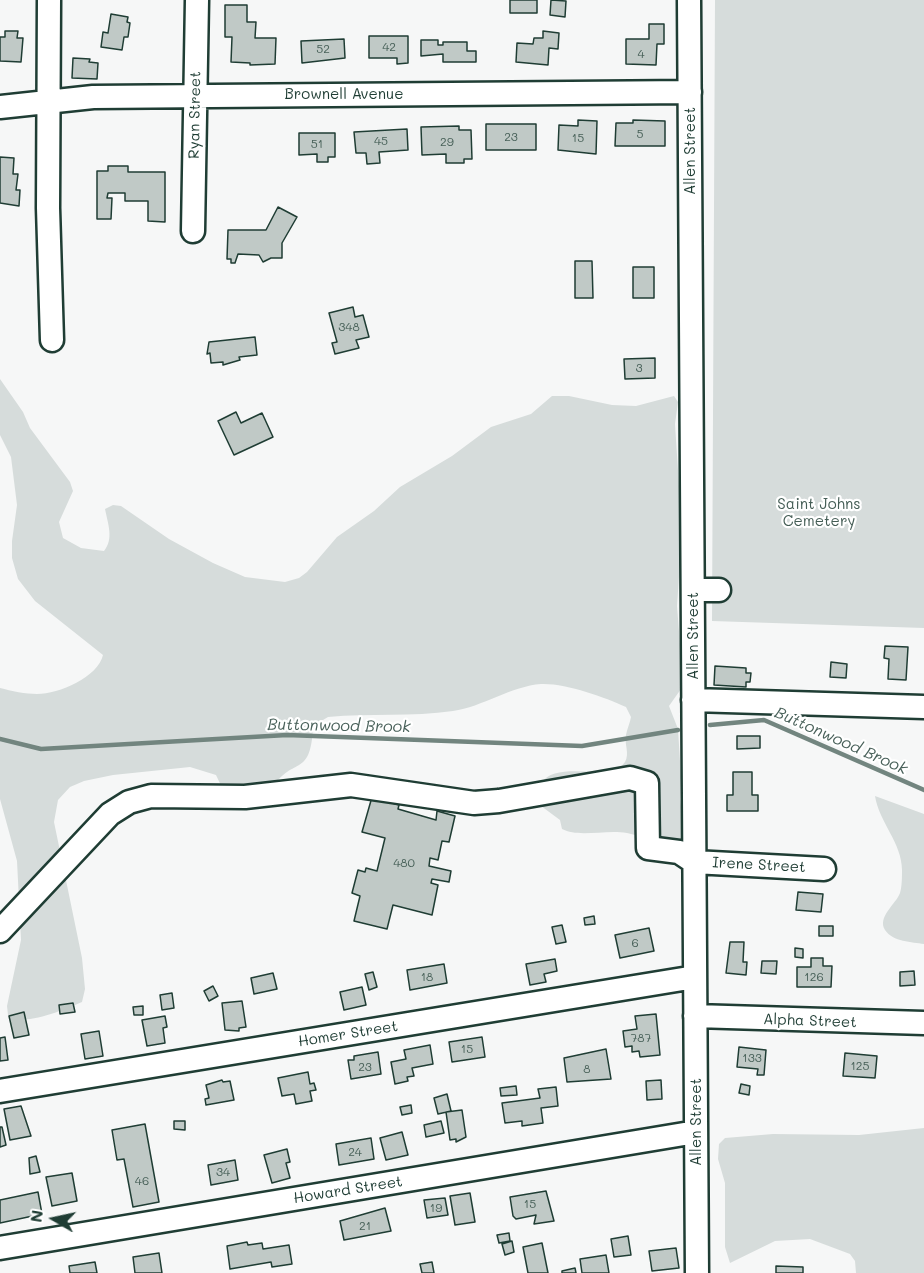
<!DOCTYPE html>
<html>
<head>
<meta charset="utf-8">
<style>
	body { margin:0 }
	#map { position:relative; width:924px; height:1273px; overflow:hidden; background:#f6f7f7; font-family:Mali,sans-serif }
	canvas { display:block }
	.north { position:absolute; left:24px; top:1189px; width:60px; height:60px; -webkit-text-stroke:4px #fff; paint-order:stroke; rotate:279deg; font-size:16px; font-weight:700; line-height:24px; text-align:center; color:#1f3d34 }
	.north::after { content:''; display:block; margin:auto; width:21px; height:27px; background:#1f3d34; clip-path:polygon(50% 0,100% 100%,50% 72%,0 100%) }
</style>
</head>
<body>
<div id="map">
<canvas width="924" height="1273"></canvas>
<div class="north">N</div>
</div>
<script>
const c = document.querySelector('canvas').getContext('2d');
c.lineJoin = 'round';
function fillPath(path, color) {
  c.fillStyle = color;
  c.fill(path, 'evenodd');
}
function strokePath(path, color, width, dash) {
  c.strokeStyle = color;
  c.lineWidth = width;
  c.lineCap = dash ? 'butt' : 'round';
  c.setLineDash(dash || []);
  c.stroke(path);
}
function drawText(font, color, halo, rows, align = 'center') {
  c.font = font + ' Mali,sans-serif';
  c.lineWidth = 4.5;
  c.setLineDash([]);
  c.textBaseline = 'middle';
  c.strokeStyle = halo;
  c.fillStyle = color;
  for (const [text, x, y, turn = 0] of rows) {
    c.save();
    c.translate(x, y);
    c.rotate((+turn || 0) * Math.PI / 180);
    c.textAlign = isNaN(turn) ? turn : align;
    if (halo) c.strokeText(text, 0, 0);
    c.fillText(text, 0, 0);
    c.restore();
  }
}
const green = new Path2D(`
	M715,0H924V628L712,621Z
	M0,379L23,412L30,428L70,482L73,491L59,522L63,538L81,548L104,551C114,539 108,524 105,509L113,505L121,506L169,539L213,563L245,577L285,582L299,578L307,572L337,537L374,511L400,487L452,456L491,427L531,414L552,396H569L612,405L636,406L674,396L678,402L675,424L682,533L677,606L682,670L681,689L669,706L678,729L681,777L680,799L685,836L680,856C663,848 646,837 627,833C606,829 579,838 562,829L560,820L537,803C538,798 538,789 541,784C556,758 611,784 625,762C630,753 624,744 626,735C627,729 630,723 631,717L626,707C604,697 566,683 541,684C512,686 482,707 453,711C412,717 370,713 328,717L313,726C311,781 291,754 271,791L224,792L216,775L190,767L113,775L84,781L70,787L58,800L54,822L82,958L85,989L82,1002C66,1009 22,1028 8,1015L7,1006L21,940L17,861L0,799V688C11,691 26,694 37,694C59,694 98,677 103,655L35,601L18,579L12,558V541L17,505L11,457L0,435Z
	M875,796L924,814V944C912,942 893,942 885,930C877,917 896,904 900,893C902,887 902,876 902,870C902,843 879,822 875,796Z
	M924,1128V1273H856L855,1261L850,1254L810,1239L775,1241L730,1263L725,1247V1183L718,1159L719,1144L725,1138L773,1134L859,1135Z`);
const stream = new Path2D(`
	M710,725L764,720L924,790
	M0,739L41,749L287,735L582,746L678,730`);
const building = new Path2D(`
	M510,0H537V13H510Z
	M551,0L566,1L565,17L550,15Z
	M225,5H247V22H256L255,38H276L275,64L250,65V63L231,62L232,37H225Z
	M111,14L128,17L127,22L130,23L128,37H124L122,50L101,47L103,32L108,33Z
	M649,24H664V44H657L656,65L626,64V39H649Z
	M5,31H18L17,38H23L21,62L0,61V37H5Z
	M543,31L559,33L558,49L549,48L548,65L516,62L517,43L533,44L534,38H543Z
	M369,36H408V63L397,64V58H369Z
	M344,39L345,58L302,63L301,41Z
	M421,40H438V45H443V42H467V51H476V62H443V54L421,56Z
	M73,58L90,59L89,62L98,63L97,79L72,78Z
	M578,120L597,121L596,154L558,150L559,125L578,126Z
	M633,120L665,121V146H615L616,123H633Z
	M486,124H536V150H486Z
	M459,126V130H471L472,159H464V163H446V154L422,155L421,127Z
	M407,129L408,150L379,152L380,163L367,164L366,153H356L354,132Z
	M299,133H335V157H328V162H317V154L299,155Z
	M0,157L14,158L13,174H18L16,190H20L19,206L0,203Z
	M108,166H128V172H165V222L148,221V201H125V193H108L107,198H112L111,219H97V171H108Z
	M278,207L297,217L282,243V258H271L263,262L259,255L238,254L235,263H231V259H227L228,230H266Z
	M575,261H592L593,298H575Z
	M633,267H654V298H633Z
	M353,307L355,317L363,315L369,337L356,340L359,348L335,354L332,343L337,342L329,313Z
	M255,337L257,355L239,357L240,360L223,365V362L211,363L210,353L207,354L209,342Z
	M655,358V378L625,379L624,359Z
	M236,412L241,423L262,413L273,437L234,455L218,421Z
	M885,646L908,647L906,680L888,679L889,659L884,658Z
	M831,662L847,664L846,678L830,677Z
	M715,666L746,668V673H751L750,682H746V687L714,685Z
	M737,736H760V748L737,749Z
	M733,772H752V795H758V811H727V795H733Z
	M372,797L399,805L398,809L436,820L437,811L455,816L449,842L442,841L438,860L430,858L429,866L451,871L449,882L432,879L431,883L438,885L432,915L393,905L387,929L354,921L360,896L352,893L358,870L365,872L366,868L377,871L385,838L362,832Z
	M798,892L823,894L821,912L796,910Z
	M594,916L595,924L585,925L584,918Z
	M562,925L566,942L556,944L552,927Z
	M819,926H833V936H819Z
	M649,928L654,951L620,958L615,935Z
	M730,942H744L743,962H747L746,975L726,973Z
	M795,948L803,949V958L795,957Z
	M811,958H823V966H832L831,987H797V967H811Z
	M555,959L557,971L544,974L546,982L530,985L526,964Z
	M762,961H777L776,974L761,973Z
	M444,964L447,983L410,990L407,970Z
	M914,971L915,985L900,986V972Z
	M373,972L377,987L369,990L365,974Z
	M273,973L277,989L254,994L251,978Z
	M213,986L218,996L209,1001L204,991Z
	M362,987L366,1005L344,1010L340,992Z
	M172,993L174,1008L162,1010L160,995Z
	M242,1001L246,1027L239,1028V1031L225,1030L222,1003Z
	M73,1003L75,1012L60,1014L59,1005Z
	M143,1006V1015H134L133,1007Z
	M24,1012L29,1035L14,1038L9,1016Z
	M656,1014L660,1055L640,1057L639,1051L632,1052V1046L625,1047L623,1031L637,1029L635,1016Z
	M165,1016L167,1027L163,1028L165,1043L147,1046L142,1020Z
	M99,1031L103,1056L85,1059L81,1034Z
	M5,1037L8,1060L0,1061V1038Z
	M482,1037L485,1057L452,1062L449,1042Z
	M430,1045L433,1064L412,1068L414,1076L407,1077L408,1081L395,1084L391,1062L406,1059L404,1050Z
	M739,1047L766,1050L764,1075H757L758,1069L737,1067Z
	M606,1049L611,1079L567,1082L564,1058Z
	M378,1052L381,1074L351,1079L348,1060H354V1056Z
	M845,1053L877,1056L875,1078L843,1076Z
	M308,1072L310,1084L314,1083L316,1090L310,1091L312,1101L296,1104L294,1094L282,1096L278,1078Z
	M222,1080L223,1082L230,1081L234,1100L206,1105L205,1099L209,1098L206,1085Z
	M661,1080L662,1099L647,1100L646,1081Z
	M741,1084L750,1086L749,1095L739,1093Z
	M516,1086L517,1095L501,1096L500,1088Z
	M556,1087L558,1106L541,1108L543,1123L522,1126V1121L505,1123L502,1103L540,1098L538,1089Z
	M447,1094L451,1111L438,1114L434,1098Z
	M411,1105L412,1113L402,1115L400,1107Z
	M21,1106L31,1136L10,1140L4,1109Z
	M462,1110L466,1137L456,1142V1139L450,1140L446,1112Z
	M174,1121H185V1130L174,1129Z
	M441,1121L444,1133L426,1137L424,1125Z
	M145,1124L159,1202L133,1207L124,1159L117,1160L112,1130Z
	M0,1127H2L6,1145L0,1147Z
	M402,1132L408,1155L386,1160L380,1138Z
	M371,1138L374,1159L339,1165L336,1144Z
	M287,1149L290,1162L286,1163L290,1178L272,1183L264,1155Z
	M36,1156L40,1172L30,1174L29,1158Z
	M235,1160L238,1180L211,1185L208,1165Z
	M72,1173L77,1201L52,1206L46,1177Z
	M546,1191L554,1221L534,1224L536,1215L516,1219L513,1216L510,1197Z
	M38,1192L42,1214L0,1223V1200Z
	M470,1193L475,1222L455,1225L450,1196Z
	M445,1198L448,1215L427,1218L424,1200Z
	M385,1208L391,1231L344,1240L340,1221Z
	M509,1233L510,1241L499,1243L497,1235Z
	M628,1236L631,1255L614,1257L611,1239Z
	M512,1241L514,1252L505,1255L502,1244Z
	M247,1242L248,1245L262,1243L263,1249L289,1245L292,1264L272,1267L271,1262L230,1269L227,1246Z
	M542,1243L548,1273H528L523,1247Z
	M676,1248L679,1268L652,1271L649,1251Z
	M159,1253L162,1273H135L133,1257Z
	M606,1255L609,1273H582L580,1259Z
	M95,1262L97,1273H70L69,1266Z
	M432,1262L434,1273H422L420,1264Z
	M776,1266L803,1267V1273H776Z
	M575,1268L576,1273H562V1271Z`);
const minor = new Path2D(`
	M49,0L48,208L52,340
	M689,0L697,1273
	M0,107L93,97L690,92
	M193,231L197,0
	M693,590H719
	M693,700L924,707
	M0,931L110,814L129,802L151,796L245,797L351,785L474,803L499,801L630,778L647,783L648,848L679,852L694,862L824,869
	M695,1016L924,1023
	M0,1091L695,977
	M0,1248L696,1132`);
const numberNames = [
	["42",389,47],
	["52",323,49],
	["4",641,54],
	["5",640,134],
	["23",511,137],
	["15",578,138],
	["45",381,141],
	["29",447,142],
	["51",317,144],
	["348",349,327],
	["3",639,368],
	["480",404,863],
	["6",635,943],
	["18",427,977],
	["126",814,977],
	["787",641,1038],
	["15",467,1049],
	["133",752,1058],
	["125",860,1066],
	["23",365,1067],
	["8",587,1069],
	["24",355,1152],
	["34",223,1172],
	["46",142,1181],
	["15",530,1204],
	["19",436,1208],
	["21",365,1226]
];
const streetNames = [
	["Brownell Avenue",344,94],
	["Ryan Street",195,115,-89],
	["Allen Street",690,151,-90],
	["Allen Street",693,636,-90],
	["Irene Street",759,865,3],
	["Alpha Street",810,1021,2],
	["Homer Street",348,1034,-9],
	["Allen Street",696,1122,-90],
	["Howard Street",348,1190,-9]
];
const parkNames = [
	["Saint Johns",819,504],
	["Cemetery",819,521]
];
const waterNames = [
	["Buttonwood Brook",339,726,1],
	["Buttonwood Brook",841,741,24]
];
fillPath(green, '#d6dcdb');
strokePath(stream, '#72857f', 4.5);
fillPath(building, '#c0c9c6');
strokePath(building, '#1f3d34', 1.5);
strokePath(minor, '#1f3d34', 27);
strokePath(minor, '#fff', 22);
drawText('12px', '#476058', null, numberNames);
drawText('15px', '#1f3d34', '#fff', streetNames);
drawText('15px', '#445d55', '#fff', parkNames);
drawText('italic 16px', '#49615a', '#fff', waterNames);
</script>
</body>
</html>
